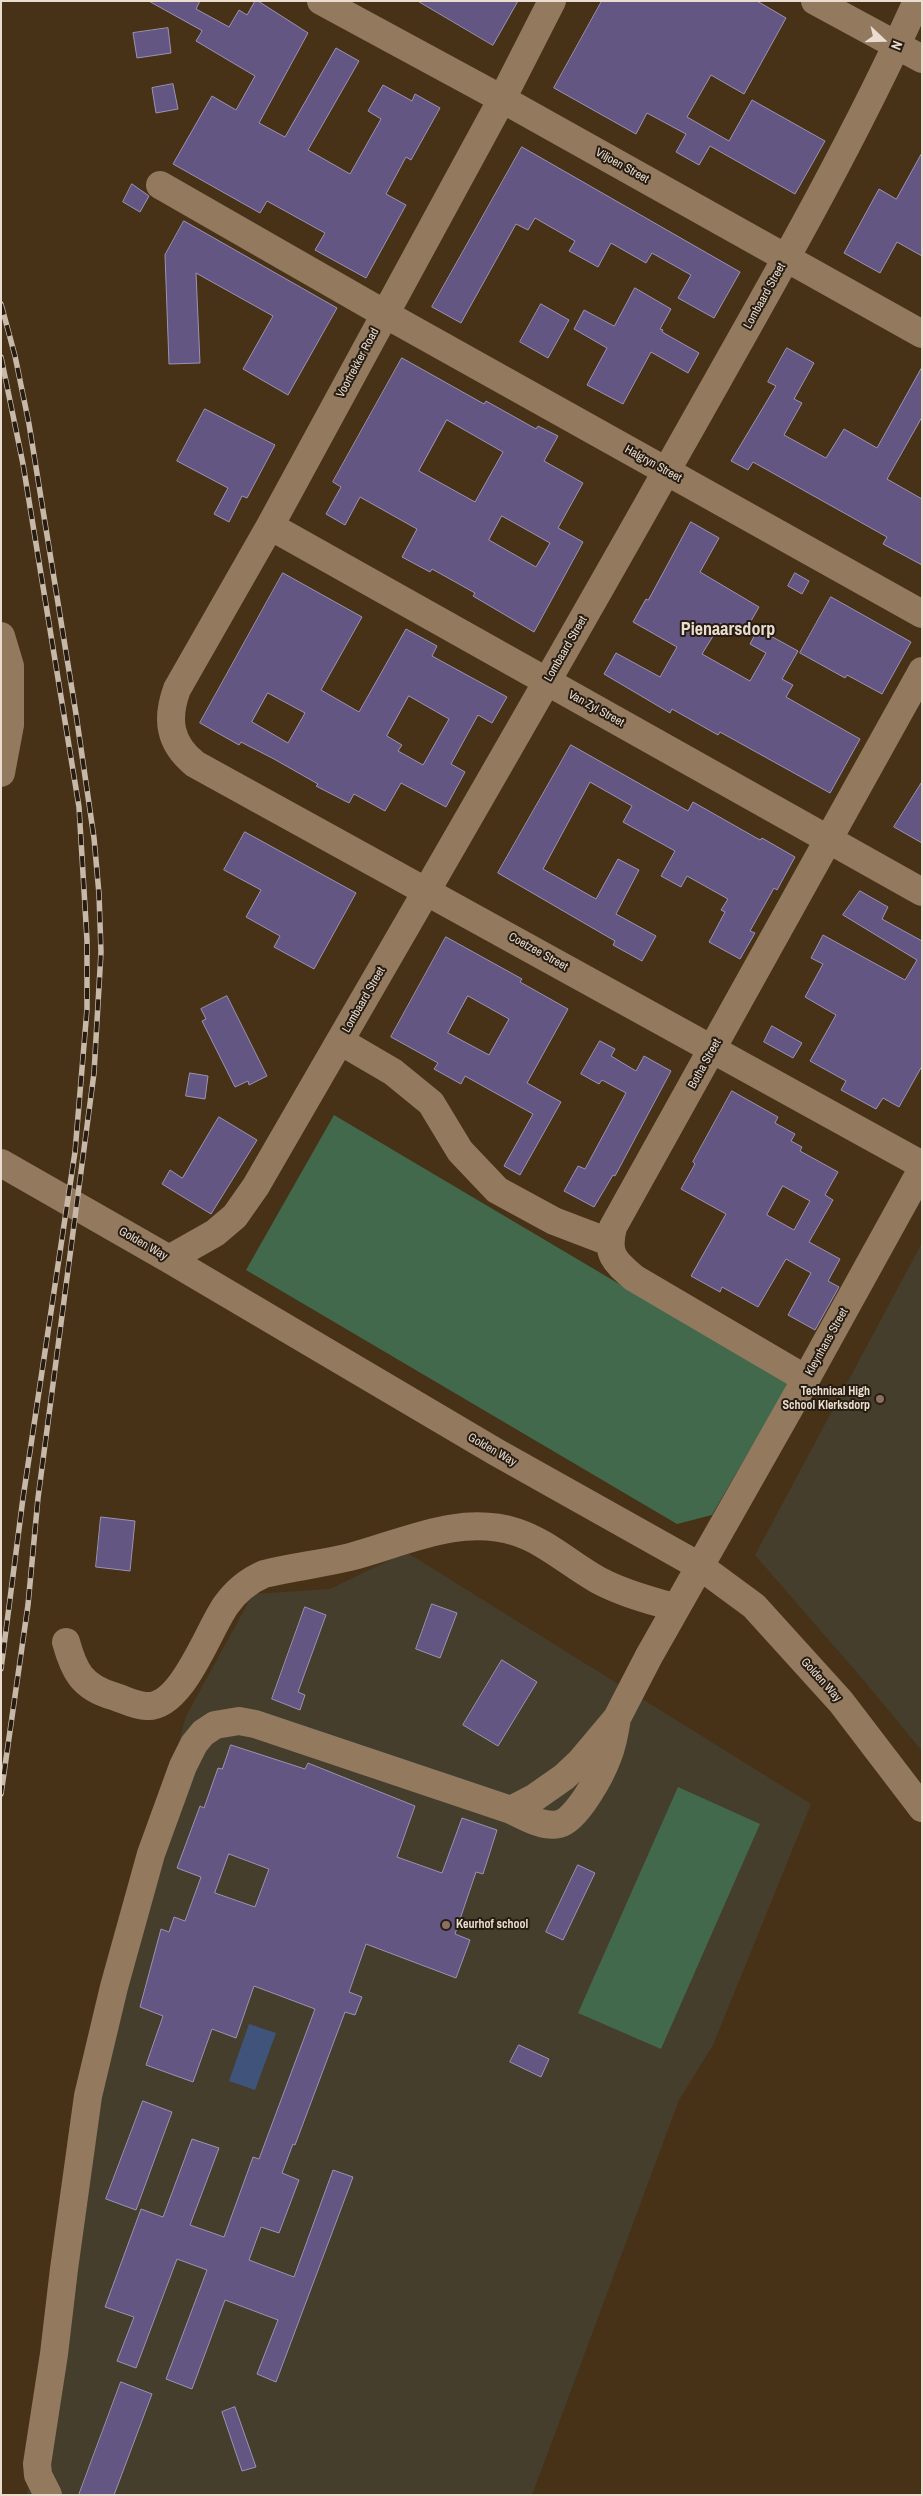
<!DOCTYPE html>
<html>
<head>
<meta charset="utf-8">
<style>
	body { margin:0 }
	#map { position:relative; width:923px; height:2496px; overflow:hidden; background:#473218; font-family:"Archivo Narrow",sans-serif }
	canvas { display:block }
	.frame { position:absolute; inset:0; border:2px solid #eadcce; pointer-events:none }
	.north { position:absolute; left:858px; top:15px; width:50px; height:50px; -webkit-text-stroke:4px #261c11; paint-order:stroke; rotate:111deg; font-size:14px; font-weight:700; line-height:20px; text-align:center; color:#eadcce }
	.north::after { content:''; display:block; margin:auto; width:18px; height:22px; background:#eadcce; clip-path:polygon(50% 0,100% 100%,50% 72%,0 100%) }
</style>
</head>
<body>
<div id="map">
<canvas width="923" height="2496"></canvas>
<div class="frame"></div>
<div class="north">N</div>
</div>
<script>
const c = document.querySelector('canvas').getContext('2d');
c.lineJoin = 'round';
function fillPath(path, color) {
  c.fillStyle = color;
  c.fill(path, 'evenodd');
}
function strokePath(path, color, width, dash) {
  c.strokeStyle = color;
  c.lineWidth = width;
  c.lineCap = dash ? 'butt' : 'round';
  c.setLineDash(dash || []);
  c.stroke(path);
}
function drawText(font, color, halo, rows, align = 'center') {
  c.font = font + ' "Archivo Narrow",sans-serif';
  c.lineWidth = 4;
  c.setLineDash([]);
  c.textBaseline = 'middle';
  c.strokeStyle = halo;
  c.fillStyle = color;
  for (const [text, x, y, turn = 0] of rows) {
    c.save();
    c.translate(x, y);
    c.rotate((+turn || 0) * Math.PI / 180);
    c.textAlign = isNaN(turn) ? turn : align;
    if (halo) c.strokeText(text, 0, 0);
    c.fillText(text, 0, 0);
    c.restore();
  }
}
const education = new Path2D(`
	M922,1243V1751L866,1683L755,1555Z
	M406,1552L811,1804L713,2045L679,2100L532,2495H27L88,2078L186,1716L253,1594L330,1589Z`);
const green = new Path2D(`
	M334,1115L788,1384L712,1515L677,1524L246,1270Z
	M678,1787L760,1824L661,2049L578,2013Z`);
const water = new Path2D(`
	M249,2024L276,2033L255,2090L229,2081Z`);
const building = new Path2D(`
	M149,1H200L196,9L229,27L239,10L247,15L255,1H258L308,33L259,123L285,137L336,48L359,61L308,150L350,174L381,119L368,111L383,85L412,101L415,94L440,108L411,160L406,157L386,194L406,205L366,278L315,250L325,233L267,201L260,213L173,164L212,96L236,110L255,76L196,41L202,31Z
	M418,1H518L493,45Z
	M602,1H757L786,18L744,94L711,75L687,117L729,141L752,100L825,141L795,194L710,146L699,165L676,152L686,134L647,113L636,134L554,88Z
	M168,28L171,53L137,58L133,33Z
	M173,84L178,109L156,113L152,88Z
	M522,147L740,272L714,318L678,298L691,275L652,253L646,263L611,243L598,267L569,251L575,241L535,218L528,230L516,224L461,323L432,307Z
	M922,153V256L897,242L880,273L844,253L879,189L896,199Z
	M132,184L149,196L140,212L123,202Z
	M184,221L337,308L288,395L243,369L273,316L196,273L200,363L169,364L165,255Z
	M635,288L671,309L660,329L663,330L662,332L699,353L688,373L651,352L623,404L587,385L607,348L574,329L584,310L614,326Z
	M541,304L569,320L548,358L520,342Z
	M787,348L814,363L794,399L802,403L784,435L826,458L844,429L877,448L922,367V417L887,479L922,499V565L883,544L887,537L753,462L748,470L731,461L776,386L768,382Z
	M402,358L484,404L486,401L536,429L538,426L558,436L544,461L583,483L558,528L583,542L534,632L473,596L475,593L432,569L430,572L402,557L417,529L360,497L345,525L326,514L341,487L333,482ZM447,420L503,452L475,502L419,471ZM502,516L550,543L536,567L489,540Z
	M205,409L275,445L247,498L242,496L229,522L214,514L228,488L177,461Z
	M691,522L719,538L700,572L759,607L743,635L721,623L702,654L750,681L766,653L750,644L758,629L798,651L782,679L793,685L786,697L860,739L830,793L720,732L718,735L672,709L670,713L604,674L616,653L660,677L677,647L633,622L646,599L648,600Z
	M283,573L362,617L321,690L359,712L406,629L437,646L432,656L507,697L492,723L478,715L451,764L465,772L446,807L401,783L385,811L354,794L349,803L316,786L318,784L274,759L241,742L239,745L200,723ZM268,693L305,713L288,743L252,722ZM409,696L449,719L423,765L398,751L402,745L387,736Z
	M795,573L809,581L802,594L788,586Z
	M831,597L911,642L882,694L847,675L845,678L800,653Z
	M571,745L688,811L693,802L760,840L762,838L795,857L777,890L774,888L750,931L755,933L740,959L709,942L725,912L721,910L728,899L687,876L681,887L661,876L675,851L623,822L632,806L590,782L543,869L596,899L618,859L639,870L616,914L656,936L642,961L613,945L615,941L498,873Z
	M922,782V843L894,827Z
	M245,832L356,893L314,969L274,947L280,936L246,917L261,890L224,870Z
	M860,891L888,907L882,919L922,941V1066L899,1107L883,1098L876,1109L841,1090L846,1081L810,1061L836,1015L805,997L823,964L811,958L823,935L905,980L917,960L843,915Z
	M446,937L522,979L520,982L568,1009L527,1083L561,1102L520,1175L504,1166L533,1114L465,1076L461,1084L434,1069L438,1063L391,1037ZM468,996L509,1019L489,1055L448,1033Z
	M227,996L267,1076L249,1085L248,1081L235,1087L202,1021L206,1019L201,1009Z
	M772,1026L802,1043L793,1058L764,1042Z
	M600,1041L615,1049L611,1056L636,1071L644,1056L671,1071L615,1176L613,1175L594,1207L564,1191L578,1166L585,1169L626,1093L602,1080L599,1084L581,1074Z
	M190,1073L208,1076L205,1099L186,1096Z
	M732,1091L778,1117L775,1123L795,1134L791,1141L802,1147L800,1151L838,1172L825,1195L833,1200L809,1242L840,1259L828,1281L839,1287L815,1330L788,1315L811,1273L786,1259L758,1307L722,1287L720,1292L691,1276L726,1214L681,1189L695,1164L693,1162ZM783,1186L810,1201L794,1230L767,1215Z
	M219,1117L257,1140L211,1214L162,1184L170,1170L182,1178Z
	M101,1517L135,1521L130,1571L96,1567Z
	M432,1604L457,1613L440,1658L416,1649Z
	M305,1607L326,1615L298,1692L305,1695L300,1710L272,1699Z
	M502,1660L537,1682L498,1746L463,1725Z
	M231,1745L305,1769L308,1763L415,1806L397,1857L442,1873L462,1818L497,1830L483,1874L476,1872L455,1934L470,1940L456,1978L366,1944L349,1992L362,1997L355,2015L345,2012L295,2145L293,2144L282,2173L299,2180L279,2233L261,2227L249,2260L294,2277L333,2170L353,2177L276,2382L257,2374L278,2320L225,2300L192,2389L166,2379L207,2270L177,2259L136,2368L117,2361L134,2317L105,2307L141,2209L163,2217L192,2139L219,2148L190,2225L224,2237L253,2157L259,2159L315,2009L254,1986L236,2038L212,2029L193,2082L146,2065L163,2016L140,2007L161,1929L169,1932L174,1917L185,1921L201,1877L177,1868L200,1806L204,1808L218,1768L222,1769ZM229,1854L269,1869L255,1907L215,1893Z
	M578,1865L595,1873L563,1940L546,1932Z
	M519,2045L549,2059L541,2077L510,2062Z
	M143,2101L172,2112L136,2210L106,2199Z
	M121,2382L152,2394L114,2495H79Z
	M235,2407L256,2467L242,2471L222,2412Z`);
const minor = new Path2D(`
	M321,1L502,99L922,334
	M552,1L502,99L270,526L177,689C166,719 169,743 195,764L922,1165
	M815,1L922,59
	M160,185L385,314L922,614
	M270,526L922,892
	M1,636L10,666V725L1,773
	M340,1041L393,1072L431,1103L460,1151L497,1190L554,1221L609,1242
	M1,1163L169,1259L496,1452L701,1567L754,1606L841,1702L922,1808
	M169,1259L215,1233L235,1216L256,1186C398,940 541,695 680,447C762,301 848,154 917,1
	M806,1379L634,1278C614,1261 606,1254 613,1227L922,671
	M66,1642C74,1671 82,1687 113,1696C123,1699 135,1706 146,1706C182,1709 208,1630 226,1605C236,1591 248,1581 264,1574C292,1567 321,1564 350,1557C404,1543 459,1514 516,1532C545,1541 571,1565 598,1580C622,1593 650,1600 676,1608
	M511,1810L534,1798L564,1777L580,1762L617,1718L649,1656L806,1379L922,1169
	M48,2495L38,2475L37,2464L54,2354L64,2269L88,2096L114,1987L151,1854L183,1766L194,1744L203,1733L215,1725L239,1721L255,1724L511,1810C524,1816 543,1828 559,1824C577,1820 602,1773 608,1756C613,1744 615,1731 617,1718`);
const rail = new Path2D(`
	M1,304L15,356L29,424L76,714L94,838L99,894L101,952L94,1073L38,1498L28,1605L1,1794
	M1,357L23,464L79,807L87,940V1009L75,1152L23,1498L1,1669`);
const markers = [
	[880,1399,5,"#8d6e63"],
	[446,1925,5,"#8d6e63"]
];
const streetNames = [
	["Viljoen Street",622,166,29],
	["Lombaard Street",765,296,-61],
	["Voortrekker Road",358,363,-62],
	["Halgryn Street",653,464,29],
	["Lombaard Street",566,649,-60],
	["Van Zyl Street",596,709,29],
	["Coetzee Street",538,952,29],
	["Lombaard Street",364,1000,-60],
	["Botha Street",705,1064,-61],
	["Golden Way",143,1244,30],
	["Kleynhans Street",827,1342,-61],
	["Golden Way",492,1450,30],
	["Golden Way",821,1680,48]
];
const poiNames = [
	["Technical High",870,1392],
	["School Klerksdorp",870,1406],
	["Keurhof school",456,1925,"left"]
];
const districtNames = [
	["Pienaarsdorp",728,630]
];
fillPath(education, '#453e2c');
fillPath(green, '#42694b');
fillPath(water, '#40537b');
fillPath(building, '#635682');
strokePath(building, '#9b93b4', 1);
strokePath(minor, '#937a5f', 28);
strokePath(rail, '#c8b8a8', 5.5);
strokePath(rail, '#261c11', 4, [11]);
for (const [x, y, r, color] of markers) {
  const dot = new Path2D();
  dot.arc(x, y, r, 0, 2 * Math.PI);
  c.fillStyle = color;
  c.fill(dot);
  strokePath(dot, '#261c11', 2);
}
drawText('12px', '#eadcce', '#261c11', streetNames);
drawText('bold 12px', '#eadcce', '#261c11', poiNames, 'right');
drawText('bold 18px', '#eadcce', '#261c11', districtNames);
</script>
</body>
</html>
